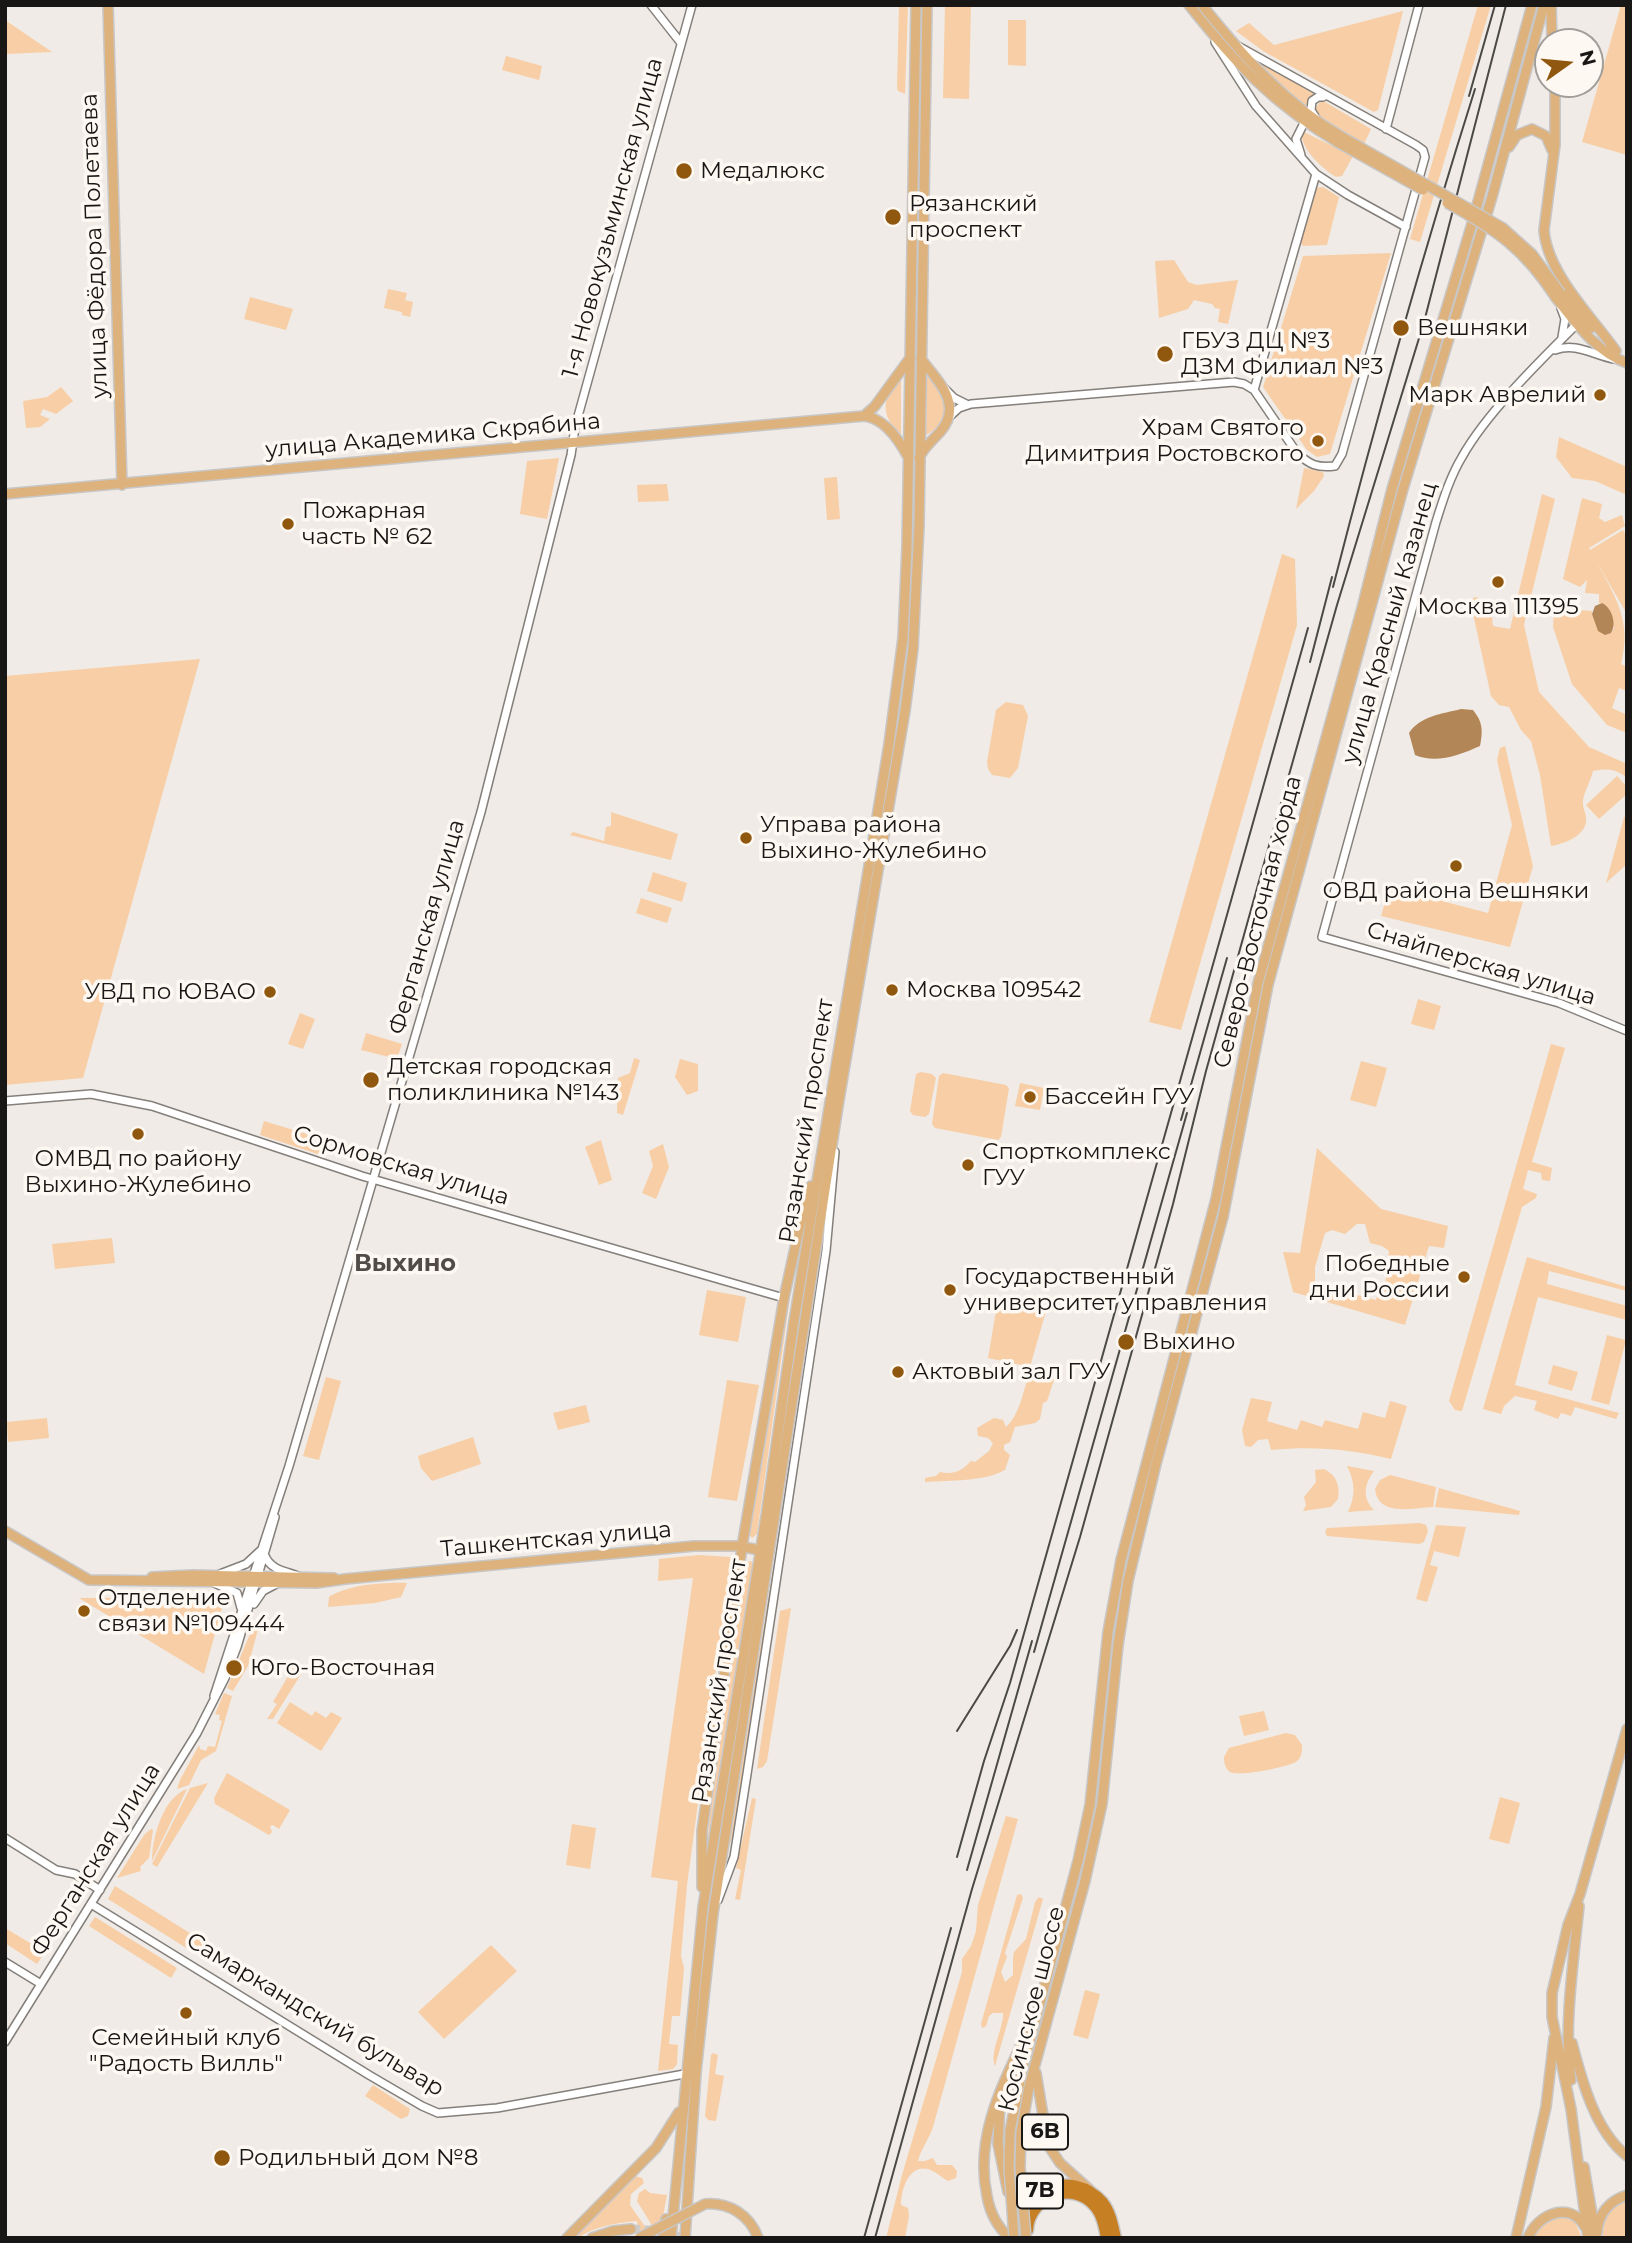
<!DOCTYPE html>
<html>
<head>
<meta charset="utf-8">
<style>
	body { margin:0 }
	#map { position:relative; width:1632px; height:2243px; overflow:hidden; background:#f0ebe6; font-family:Montserrat,sans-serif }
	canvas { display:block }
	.frame { position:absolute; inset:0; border:7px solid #181715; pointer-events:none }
	.north { position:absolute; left:1534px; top:28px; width:70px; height:70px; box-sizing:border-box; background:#fef8f3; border:2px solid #a29e9a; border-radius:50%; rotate:75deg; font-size:19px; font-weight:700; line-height:28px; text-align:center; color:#181715 }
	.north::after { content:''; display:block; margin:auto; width:24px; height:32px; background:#8f580e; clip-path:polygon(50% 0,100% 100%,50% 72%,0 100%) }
</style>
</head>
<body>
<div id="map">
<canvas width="1632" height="2243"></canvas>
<div class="frame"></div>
<div class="north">N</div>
</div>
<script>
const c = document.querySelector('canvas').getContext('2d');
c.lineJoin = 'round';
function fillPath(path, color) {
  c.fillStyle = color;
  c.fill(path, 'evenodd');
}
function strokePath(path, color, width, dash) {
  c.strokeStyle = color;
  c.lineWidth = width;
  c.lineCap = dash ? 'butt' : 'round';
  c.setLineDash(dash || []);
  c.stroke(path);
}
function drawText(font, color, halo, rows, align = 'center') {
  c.font = font + ' Montserrat,sans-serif';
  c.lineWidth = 7;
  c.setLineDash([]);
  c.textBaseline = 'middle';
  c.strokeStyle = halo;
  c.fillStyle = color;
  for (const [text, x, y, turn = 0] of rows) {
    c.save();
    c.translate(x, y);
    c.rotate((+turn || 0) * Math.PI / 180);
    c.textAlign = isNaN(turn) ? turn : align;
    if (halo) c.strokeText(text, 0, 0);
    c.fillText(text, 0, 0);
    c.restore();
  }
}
const green = new Path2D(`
	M899,5H908L905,94L898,91L897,88Z
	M945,5H971L969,99L943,98Z
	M1478,5H1491L1420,242L1410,239Z
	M1621,5H1627V155L1582,142Z
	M1403,11L1378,110L1374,112L1263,51L1236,31L1249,23L1274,45Z
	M5,20L52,52L5,54Z
	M1008,20H1026V66L1008,65Z
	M506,56L542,66L539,80L502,70Z
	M1260,64H1263L1316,95L1308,101L1306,108L1282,91L1259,66Z
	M1320,102H1325L1371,129L1364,144L1316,115L1314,110Z
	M1302,131L1353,156L1342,176L1336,177C1323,169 1299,148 1302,131Z
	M1323,187L1339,197L1327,245L1303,246L1298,239L1314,188Z
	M1391,253L1332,447L1330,454L1317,457L1307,450L1263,387L1303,256Z
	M1174,260L1188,282L1197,285L1238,280L1228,324L1218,322L1220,309L1215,308L1212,304L1194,300L1188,309L1159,318L1155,261Z
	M388,289L407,293L405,300L413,302L410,317L402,315V312L384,308Z
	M250,297L293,309L286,330L244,319Z
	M927,377C952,390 951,423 926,435Z
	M901,379V434C880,418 881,394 901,379Z
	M61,387L73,401L56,414L43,409L40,415L50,419L40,427L26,428L23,401L47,397Z
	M1559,437L1627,467V495L1595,481L1572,478L1556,457Z
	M559,458L547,519L520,514L527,461Z
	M1304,468L1323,472L1324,476L1314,491L1296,509Z
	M837,477L840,519L827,520L824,478Z
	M667,484L669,501L638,502L637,485Z
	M1542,494L1555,499L1524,625L1539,692L1589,747L1627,764V778C1617,769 1606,768 1593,771C1591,781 1582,795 1583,804C1583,809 1587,815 1586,821C1585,836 1564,844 1551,846L1540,775L1531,741L1521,730L1509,707L1499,705L1491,696L1470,600L1475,597C1491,601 1492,612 1493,626L1510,629Z
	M1582,498L1602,504L1599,518L1605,522L1622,515L1625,526L1589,548L1590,550L1623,530L1627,537V614L1596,561C1616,598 1632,621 1621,664L1627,667V691L1619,688L1612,708L1627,715V733L1607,725L1572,684L1553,627L1554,608L1592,611V614L1611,633L1614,628L1602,603H1599V594L1585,593L1587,580L1580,587L1563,579Z
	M1282,554L1295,559L1297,625L1181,1030L1149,1022Z
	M200,659L83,1078L5,1085V676Z
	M1006,702L1023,705L1028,716L1018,768L1010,778L992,775L988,769L987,762L996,710Z
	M1505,746L1533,866L1510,947L1381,916L1386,899L1415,894L1488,913L1512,825L1497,760L1500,748Z
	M1617,776L1627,787V794L1599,819L1586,805Z
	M611,812L678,834L671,860L570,835L573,832L604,841L606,827L611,826Z
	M1627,816V864L1606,883L1624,817Z
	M653,872L687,883L682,902L647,891Z
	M641,898L672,908L667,923L636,913Z
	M1418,999L1441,1006L1434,1030L1411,1024Z
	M300,1013L315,1019L303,1049L288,1044Z
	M366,1033L402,1044L397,1059L361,1050Z
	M1551,1044L1565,1048L1532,1162L1552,1168L1550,1181L1542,1180L1541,1173L1528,1170L1523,1189L1537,1194L1536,1198L1522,1207L1462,1411L1455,1410L1449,1401Z
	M634,1058L640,1060L623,1115L617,1113L618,1078L630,1073Z
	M680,1059L698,1064V1091L687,1095L675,1077Z
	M1361,1061L1387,1068L1376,1107L1350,1100Z
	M921,1072L932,1074L936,1078L929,1114L925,1117L913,1115L910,1111L916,1074Z
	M943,1073L1006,1085L1009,1088L1001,1137L998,1140L935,1128L932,1124L939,1076Z
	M1020,1083L1044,1088L1040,1110L1015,1106Z
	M264,1121L310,1135L324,1156L260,1135Z
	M601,1140L612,1180L599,1185L585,1147Z
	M663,1144L669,1167L656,1199L642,1193L653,1166L649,1151Z
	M1317,1148L1381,1209L1448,1226L1444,1248L1429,1246L1405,1325L1293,1292L1283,1252L1300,1253ZM1357,1224H1365L1370,1243L1382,1246L1389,1251L1385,1285L1379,1290L1376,1300L1315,1284V1267L1325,1233L1332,1230L1345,1234Z
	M112,1238L115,1263L55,1269L52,1244Z
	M1527,1257L1627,1287V1291L1549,1271L1547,1284L1627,1306V1320L1538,1297L1515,1385L1619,1413L1616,1419L1575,1407L1571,1416L1561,1413L1558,1419L1534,1410L1537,1401L1515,1396L1504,1406L1501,1414L1483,1409Z
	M792,1282L757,1534L752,1538L748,1533Z
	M707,1290L746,1297L738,1342L699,1335Z
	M997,1305L1046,1311L1030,1367L988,1358Z
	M1607,1335L1626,1340L1609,1405L1591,1400Z
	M1553,1365L1578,1372L1572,1391L1548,1384Z
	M1030,1373L1055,1377L1047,1401L1043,1403L1040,1419L1035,1423L1015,1427L1010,1442L1004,1445V1450L1010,1455L1005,1470C983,1482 950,1480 925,1482V1478L936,1476L940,1472C953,1475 962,1471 971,1461L975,1462L989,1451L993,1443L988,1438L978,1436L977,1428L994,1418L1003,1420L1006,1427C1021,1413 1022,1392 1030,1373Z
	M326,1377L341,1381L319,1460L303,1456Z
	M727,1380L759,1385L737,1501L708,1497Z
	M1251,1398L1272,1402L1267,1421L1297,1430L1301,1420L1322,1427L1325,1420L1358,1429L1363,1412L1385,1418L1390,1401L1407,1406L1391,1459C1350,1449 1313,1446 1271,1450L1268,1439L1258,1440L1251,1447L1245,1446L1242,1430Z
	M586,1405L590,1422L558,1430L553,1413Z
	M47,1418L49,1438L8,1442L7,1422Z
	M473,1437L481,1464L432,1481L421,1468L418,1456Z
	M1347,1466L1374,1471C1364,1484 1362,1498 1374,1510L1348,1512C1356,1495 1355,1482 1347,1466Z
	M1324,1469C1337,1475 1340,1486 1338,1499L1331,1507L1303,1511L1306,1505L1304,1497L1316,1482L1315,1470Z
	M1390,1475L1436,1487L1433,1507C1412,1508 1378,1517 1375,1489L1380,1480Z
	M1439,1488L1520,1511L1519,1515L1435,1507Z
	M1420,1523L1426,1525L1428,1531L1424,1542L1419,1544L1327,1536L1325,1532L1327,1528Z
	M1436,1525L1466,1527L1459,1557L1434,1551L1430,1565L1438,1567L1427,1602L1416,1599Z
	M699,1555L731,1557L687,1885L681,1956L684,1968L680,2016H672L669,2044L678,2045L677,2064L673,2069L658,2071L678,1881L651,1877L693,1578L658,1581L659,1559Z
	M751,1561L753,1564L707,1848L712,1789L746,1562Z
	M773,1569L776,1570L736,1827L727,1852Z
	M407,1583L401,1597L375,1603L328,1607L329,1597C347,1585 384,1582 407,1583Z
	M225,1597L204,1674L79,1598Z
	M791,1608L767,1761L763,1767L757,1769L780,1611Z
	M256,1620L260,1622L248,1666L233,1691L227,1688Z
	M294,1666L303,1671L273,1719H267L277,1704L273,1702Z
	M224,1693L232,1696L216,1751L201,1760L189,1785L177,1789L180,1780L199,1745L200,1749L206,1751L208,1746L215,1747L222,1721L219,1720L220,1715L215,1714Z
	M290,1702L312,1716L315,1711L326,1718L331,1712L342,1718L321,1751L277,1723Z
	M1264,1711L1269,1730L1244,1736L1239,1716Z
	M1286,1733L1295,1735L1302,1745C1302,1751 1302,1757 1297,1761C1290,1767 1238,1777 1230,1772C1225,1768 1224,1763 1224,1757L1229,1748Z
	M227,1773L290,1810L279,1829L273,1825L270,1826L272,1832L269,1835L215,1804L214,1798Z
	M208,1783L157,1867L152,1864L190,1788Z
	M187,1789L152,1861C152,1838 163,1797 187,1789Z
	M1500,1797L1520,1803L1509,1844L1489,1839Z
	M752,1798L756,1799L740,1900L735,1899L741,1870L736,1868Z
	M1006,1816L1018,1819L933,2127C929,2139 921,2149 918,2161H925L933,2158L937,2165H952L957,2171L956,2178L948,2181C941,2177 935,2171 928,2169C908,2164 901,2191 901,2205L908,2208L909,2216L905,2238H886L902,2175L962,1972V1959L971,1946L976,1931L978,1905Z
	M572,1824L596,1828L590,1869L566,1865Z
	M151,1829L153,1830L149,1858L140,1867L141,1871L117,1878L144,1835Z
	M115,1886L204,1942L196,1954L108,1899Z
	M1021,1894L1023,1898L1005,1953L1007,1957L1001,1972L1005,1982L1013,1975V1957L1014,1952L1026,1939L1035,1902L1039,1897L1043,1899L995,2066C989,2053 1004,2027 1003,2013H993L989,2016L986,2026L982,2028L981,2024L1017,1895Z
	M95,1917L177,1968L171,1978L89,1926Z
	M5,1928L45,1952L37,1964L5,1943Z
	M491,1945L517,1971L444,2039L418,2012Z
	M1085,1990L1100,1994L1088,2039L1073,2035Z
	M713,2053L718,2055L715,2074L724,2076L716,2121L708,2120L705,2116L711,2055Z
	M373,2085L410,2109L408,2116L401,2119L365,2096Z
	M635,2176L642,2178L644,2183L631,2194L630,2205L646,2228L638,2232L637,2221C617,2223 595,2226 578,2238H572Z
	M645,2189L650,2193L667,2195L659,2237L637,2201L639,2193Z
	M1627,2199V2238H1603C1602,2220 1610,2206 1627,2199Z
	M1560,2216L1575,2222L1582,2238H1533L1544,2221Z`);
const water = new Path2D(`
	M1602,603C1612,608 1617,624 1611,633L1605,635L1598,631L1592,614L1595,606Z
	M1461,709L1473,710C1483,722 1483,731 1480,746C1460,755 1436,764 1415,755L1409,733C1420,716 1442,714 1461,709Z`);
const majorTunnel = new Path2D(`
	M631,2229L663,2231L682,2238`);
const minor = new Path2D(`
	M651,5L681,43
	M1215,42L1256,106L1316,174L1348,195L1406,227
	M1317,120L1311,110L1312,101L1318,97H1323
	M1386,129L1419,5
	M1301,155L1296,139L1304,123
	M1561,308L1565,319L1562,337
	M1580,321C1543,358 1487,412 1462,457C1450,477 1443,500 1436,522L1322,937L1559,1003L1627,1031
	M1555,350C1576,342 1593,355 1614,359
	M945,389L954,398L966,404
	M1254,390L1316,174
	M948,418L959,408L971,404L1234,382L1244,384L1254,390L1297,453C1310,465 1317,468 1335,466L1342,454L1425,157L1423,150L1416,145L1238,46
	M5,1101L91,1094L152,1106L362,1176L784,1298
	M265,1556C271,1570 285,1571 298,1576
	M220,1574L246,1564L260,1551
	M214,1583L237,1593L241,1608
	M254,1604L263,1591L278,1583
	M214,1696L289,1466L481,812L571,455L575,427L692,5
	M5,1838L56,1870L75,1874L100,1890
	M718,1900L734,1857L747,1774L826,1251L835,1152
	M91,1904L369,2075L422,2106L438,2113L497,2108L690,2073
	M5,1962L41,1984
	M5,2042L197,1733L225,1678L237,1647L275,1517`);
const major = new Path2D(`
	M108,5L122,485
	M1189,5C1235,63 1274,105 1339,143
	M1202,5C1243,56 1285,104 1342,137
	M1551,5L1552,42
	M1555,84V145L1544,230C1547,273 1592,317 1616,351
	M1509,147L1517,135L1532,129L1546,136L1552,150
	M1561,294L1591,328
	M1556,298C1576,323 1596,352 1627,363
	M864,416L875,406L910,358
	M919,458C924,447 932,441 940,432C964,405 938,381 921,359
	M5,494L864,416C884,418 899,440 908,457
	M5,1531L89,1580L317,1583L345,1579L694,1546H738L765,1551
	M152,1577L192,1575L334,1578
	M702,1887V1831L742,1547L784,1298L800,1225L811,1186
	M1572,2043C1582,2081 1595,2131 1627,2156
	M1036,2073L1048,2145L1060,2163L1089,2189
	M1571,2080C1563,2031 1574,1957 1579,1906
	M1000,2102L998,2144L1008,2192
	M1010,2131L1023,2066L1078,1861L1090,1805L1108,1632L1121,1560L1216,1199L1258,983L1362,608L1392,489L1471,227L1532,5
	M1021,2132L1029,2087L1085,1881L1102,1804L1118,1645L1128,1581L1156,1464L1223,1217L1268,985L1403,489L1492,197L1544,5
	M1584,2167L1596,2238
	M705,2204C729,2202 750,2215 758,2238
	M1597,2233C1598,2214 1609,2201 1627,2195
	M567,2238L656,2148L679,2112
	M592,2238L613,2231L631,2229
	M663,2238L666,2219
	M671,2238L703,1907L766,1516L794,1321L889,744L903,638L907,547L916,5
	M685,2238L696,2072L713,1914L838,1106L905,711L913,649L919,526L927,5
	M1010,2238C997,2227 990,2213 987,2196C974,2135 1004,2082 1029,2028
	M1516,2238L1546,2107L1554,2038
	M1528,2238C1537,2214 1571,2200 1585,2227
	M1588,2238L1571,2109L1552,2017V1993L1568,1925L1580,1894L1627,1729`);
const highway = new Path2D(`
	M1028,2230C1029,2198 1072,2180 1094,2206C1102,2215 1104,2227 1106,2238
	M1016,2234C1016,2188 1073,2167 1103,2202C1111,2212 1113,2225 1116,2238`);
const rail = new Path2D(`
	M1469,96L1495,5
	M1333,587C1376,419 1423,254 1475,89
	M1310,662L1332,577
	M1181,1120L1227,958
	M1034,1652L1187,1113
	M957,1731L1010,1646L1017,1630
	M957,1857L984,1761L1010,1683L1308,628
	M967,1870L1032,1641
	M864,2238L951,1928
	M875,2238L972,1889L1080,1537L1173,1204L1206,1071L1259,881L1337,605L1424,322L1506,5`);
const majorBridge = new Path2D(`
	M1342,137L1503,228L1532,254L1561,294
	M1339,143L1423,190
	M1447,203C1498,231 1524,249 1556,298
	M1010,2131L1009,2167L1014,2238
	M1021,2132L1020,2167L1026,2238
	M639,2238L705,2204`);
const markers = [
	[684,171,9,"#8f580e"],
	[893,217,9,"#8f580e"],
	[1401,328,9,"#8f580e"],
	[1165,354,9,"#8f580e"],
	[1600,395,7,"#8f580e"],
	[1318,441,7,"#8f580e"],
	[288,524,7,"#8f580e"],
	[1498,582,7,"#8f580e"],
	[746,838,7,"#8f580e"],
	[1456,866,7,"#8f580e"],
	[892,990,7,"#8f580e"],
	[270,992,7,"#8f580e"],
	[371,1080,9,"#8f580e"],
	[1030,1097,7,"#8f580e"],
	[138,1134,7,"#8f580e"],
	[968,1165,7,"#8f580e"],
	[1464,1277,7,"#8f580e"],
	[950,1290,7,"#8f580e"],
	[1126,1342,9,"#8f580e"],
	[898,1372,7,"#8f580e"],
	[84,1611,7,"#8f580e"],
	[234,1668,9,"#8f580e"],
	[186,2013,7,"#8f580e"],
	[222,2158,9,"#8f580e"]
];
const shields = [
	[1045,2132,46],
	[1040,2191,46]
];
const shieldNames = [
	["6B",1045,2132],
	["7B",1040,2191]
];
const poiNames = [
	["Медалюкс",700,171],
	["Рязанский",909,204],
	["проспект",909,230],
	["Вешняки",1417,328],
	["ГБУЗ ДЦ №3",1181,341],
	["ДЗМ Филиал №3",1181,367],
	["Марк Аврелий",1586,395,"right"],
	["Храм Святого",1304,428,"right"],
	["Димитрия Ростовского",1304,454,"right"],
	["Пожарная",302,511],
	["часть № 62",302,537],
	["Москва 111395",1498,607,"center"],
	["Управа района",760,825],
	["Выхино-Жулебино",760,851],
	["ОВД района Вешняки",1456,891,"center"],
	["Москва 109542",906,990],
	["УВД по ЮВАО",256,992,"right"],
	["Детская городская",387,1067],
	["поликлиника №143",387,1093],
	["Бассейн ГУУ",1044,1097],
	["Спорткомплекс",982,1152],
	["ГУУ",982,1178],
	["ОМВД по району",138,1159,"center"],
	["Выхино-Жулебино",138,1185,"center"],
	["Победные",1450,1264,"right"],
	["дни России",1450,1290,"right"],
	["Государственный",964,1277],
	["университет управления",964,1303],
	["Выхино",1142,1342],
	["Актовый зал ГУУ",912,1372],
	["Отделение",98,1598],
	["связи №109444",98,1624],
	["Юго-Восточная",250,1668],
	["Семейный клуб",186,2038,"center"],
	["\"Радость Вилль\"",186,2064,"center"],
	["Родильный дом №8",238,2158]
];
const streetNames = [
	["1-я Новокузьминская улица",613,218,-75],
	["улица Фёдора Полетаева",95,246,-92],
	["улица Академика Скрябина",433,436,-5],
	["улица Красный Казанец",1390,623,-74],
	["Северо-Восточная хорда",1258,922,-76],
	["Ферганская улица",427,927,-74],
	["Снайперская улица",1481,964,17],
	["Рязанский проспект",807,1121,-81],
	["Сормовская улица",401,1166,17],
	["Ташкентская улица",556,1540,-5],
	["Рязанский проспект",720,1681,-81],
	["Ферганская улица",96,1860,-58],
	["Косинское шоссе",1032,2009,-76],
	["Самаркандский бульвар",315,2015,31]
];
const neighbourhoodNames = [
	["Выхино",405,1264]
];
fillPath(green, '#f7cea5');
fillPath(water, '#b38657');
strokePath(majorTunnel, '#d0cbc7', 9, [9, 4.5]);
strokePath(minor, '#847f7a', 10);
strokePath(major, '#c8c7c7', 12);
strokePath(highway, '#c8c7c7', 13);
strokePath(minor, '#fff', 7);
strokePath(major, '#ddb27c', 9);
strokePath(highway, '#c77f24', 10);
strokePath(rail, '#4b4946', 2);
strokePath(majorBridge, '#c8c7c7', 12, []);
strokePath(majorBridge, '#ddb27c', 9);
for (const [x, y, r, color] of markers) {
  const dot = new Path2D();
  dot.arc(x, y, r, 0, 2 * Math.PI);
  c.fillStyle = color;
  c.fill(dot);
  strokePath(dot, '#fef8f3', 2.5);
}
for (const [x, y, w] of shields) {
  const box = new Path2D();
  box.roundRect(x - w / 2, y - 17.5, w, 35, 5);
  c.fillStyle = '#fef8f3';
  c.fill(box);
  strokePath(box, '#181715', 2);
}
drawText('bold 21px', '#181715', null, shieldNames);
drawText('23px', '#181715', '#fef8f3', poiNames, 'left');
drawText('23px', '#181715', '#fef8f3', streetNames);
drawText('bold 24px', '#514c48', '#fef8f3', neighbourhoodNames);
</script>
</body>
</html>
